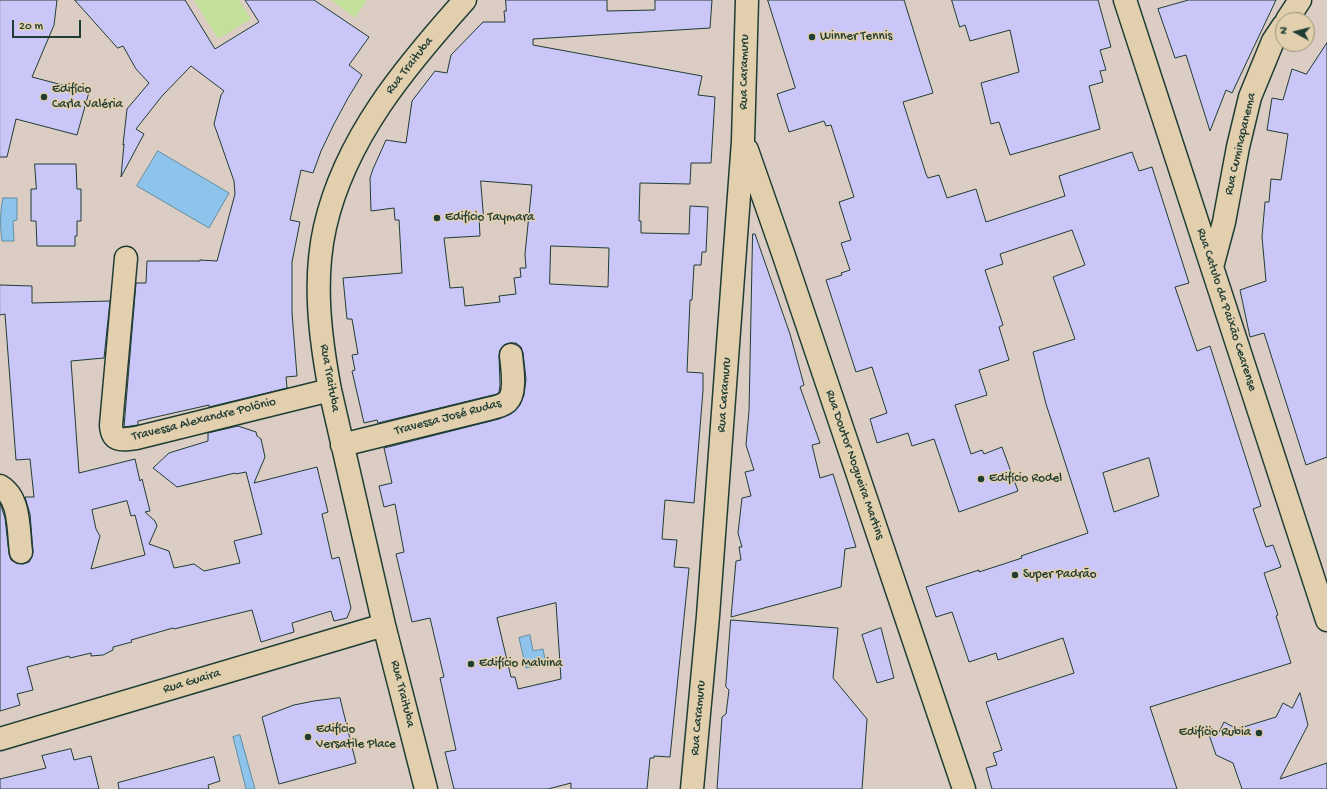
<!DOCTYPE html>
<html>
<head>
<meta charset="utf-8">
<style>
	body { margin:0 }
	#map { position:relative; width:1327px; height:789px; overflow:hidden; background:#dbccc4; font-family:"Gochi Hand",sans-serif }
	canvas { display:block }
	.north { position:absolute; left:1275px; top:12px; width:40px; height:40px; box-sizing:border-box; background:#e2cfad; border:1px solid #94957d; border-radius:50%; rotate:277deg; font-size:11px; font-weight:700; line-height:16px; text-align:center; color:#1f3d34 }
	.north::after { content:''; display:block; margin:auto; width:14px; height:18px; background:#1f3d34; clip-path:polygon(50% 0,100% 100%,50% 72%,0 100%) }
	.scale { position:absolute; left:12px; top:20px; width:69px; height:18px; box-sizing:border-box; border:2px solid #1f3d34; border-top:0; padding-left:5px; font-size:12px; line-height:14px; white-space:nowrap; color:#1f3d34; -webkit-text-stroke:3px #e2cfad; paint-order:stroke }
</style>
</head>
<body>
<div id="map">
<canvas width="1327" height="789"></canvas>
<div class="north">N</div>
<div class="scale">20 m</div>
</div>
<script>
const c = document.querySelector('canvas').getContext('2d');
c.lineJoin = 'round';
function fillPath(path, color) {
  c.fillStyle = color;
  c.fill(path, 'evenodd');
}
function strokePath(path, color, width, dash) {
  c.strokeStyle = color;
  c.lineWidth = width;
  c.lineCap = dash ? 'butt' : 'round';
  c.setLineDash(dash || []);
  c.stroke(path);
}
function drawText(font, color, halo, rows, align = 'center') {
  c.font = font + ' "Gochi Hand",sans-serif';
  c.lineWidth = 3;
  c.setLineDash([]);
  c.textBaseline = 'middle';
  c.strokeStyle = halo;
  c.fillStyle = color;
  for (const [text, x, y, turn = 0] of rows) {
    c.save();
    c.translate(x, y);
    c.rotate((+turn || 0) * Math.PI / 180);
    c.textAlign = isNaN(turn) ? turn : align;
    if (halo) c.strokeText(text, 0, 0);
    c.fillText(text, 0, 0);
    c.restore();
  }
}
const green = new Path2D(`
	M194,0H239L251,19L218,39Z
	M331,0H367L355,18Z`);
const water = new Path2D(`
	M158,151L229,193L209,228L137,186Z
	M3,198H17V220L13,221L14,241H2C0,228 0,210 3,198Z
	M530,635L533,651L543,649L546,664L526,668L519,638Z
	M240,735L255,789H246L233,737Z`);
const building = new Path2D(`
	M0,0H57L54,25L32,77L89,92L77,135L16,119L7,157H0Z
	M75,0H185L215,49L259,22L245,0H314L369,37L349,65L362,75L348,98L334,124L321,151L313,173L301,170L290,220L300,222L292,262V313L297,376L286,377L287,388L209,407V405L138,421V425L124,427L136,283H146L147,261H200V260L217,261L235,194L234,181L214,124L221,95L224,91L191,66L162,96L136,129L144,134L121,177L124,144L123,145L127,109L149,83L136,69L123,46L118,48Z
	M506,0H607V11L655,10V0H712L710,28L533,39V45L702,76L698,95L715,97L711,163H691L690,184L640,183L639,221H641V233L689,234L690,206L708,207L706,252H702L701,265H694L692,300H690L687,372L703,373V390L694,503L665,500L662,539L677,540L674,567L689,568L670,757L654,756V758H650L647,789H571V783L548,789H454L445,752L456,750L440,678L444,677L430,618L412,622L396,554L404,552L395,504L384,507L379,486L392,483L384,448L499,419L512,413L520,405L524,395L526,379L523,353L521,347L516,343H510L504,345L500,350L499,356L500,385L499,392L497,394L378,423L377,420L364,423L352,371L355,370L352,355L358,354L352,319H347L343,278L402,273L399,220H395L394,208L371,211L370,178L373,169L386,140L406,143L412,101L435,71L447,73L451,55L483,22H505L504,11H506ZM481,181L532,185L525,254L526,268H520L521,277L514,278L516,294L499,296L500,302L465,306L463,287L450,288L444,238L480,236L479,216L483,215ZM551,246L609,248L608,287L550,284ZM556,603L561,679L518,689L515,677H511L497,618Z
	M768,0H904L933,93L903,102L926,174L928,178L939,175L947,198L976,189L986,222L1065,196L1059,176L1132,152L1139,171L1152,167L1189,283L1175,287L1197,351L1210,346L1261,506L1253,509L1266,547L1273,545L1281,567L1264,573L1278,615L1276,616L1291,663L1150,707L1177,789H992L986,768L997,765L993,753L1002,750L986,702L1074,673L1063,638L998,660L996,653L969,662L952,612L936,617L926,587L979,570V572L1022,558L1021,556L1088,533L1046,404L1033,352L1075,339L1053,277L1085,265L1072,230L1000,254L1003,264L985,270L1003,325L999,327L1009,360L979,370L987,395L955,405L971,454L982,450L984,454L1002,447L1018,491L959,512L934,439L912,446L908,433L877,443L870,419L887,413L872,367L856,372L826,280L842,275L841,273L850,270L841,243L851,240L839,202L854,197L831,125L826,126L824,121L789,132L777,94L795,88ZM1149,458L1159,496L1114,512L1103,473Z
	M952,0H1098L1111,47L1100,50L1106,70L1100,71L1103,82L1089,86L1100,129L1010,155L999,122L991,124L981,83L1019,72L1010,30L970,41L965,25L960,27Z
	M1189,0H1276L1232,93L1226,90L1210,131L1186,55L1175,58L1158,9Z
	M1327,43V457L1306,465L1264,333L1250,337L1240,290L1266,281L1262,237L1265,202H1269L1271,179L1281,180L1288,134L1267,130L1272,98L1283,100L1292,69L1306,74Z
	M35,164H76L77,189H81V221H77V236H75V246H37L36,221H31V189H36Z
	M753,234H755L790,334L804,385L800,387L820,443L812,445L820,478L833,474L856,547L845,549L841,587L731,617L736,561L741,560L739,547H742L738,533L742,498L751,496L745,472L754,470L746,445L749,411Z
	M0,285L32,286V303L110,301L104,358L71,361L79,473L135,459L140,481L142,479L150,511L145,512L155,521L157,526L149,544L169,551L174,568L194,564L204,571L240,563L234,541L262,534L246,472L236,474L235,473L177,487L153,468L169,453L208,441V433L238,426L256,432L257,436L261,439L265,457L254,483L317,467L328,512L322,514L332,559L339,557L351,608L347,618L334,621L331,611L292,623L294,632L261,642L252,610L174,629L173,628L131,640L132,642L113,647V650L103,655L91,656V653L70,658L69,656L27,667L33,690L17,694L20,705L0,711V503L5,518L9,554L11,560L16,563L23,564L29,562L32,557L33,551L30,514L25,497H34L30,459L16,460L5,314L0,315ZM127,501L131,516L135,515L145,555L91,569L100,536L96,529L92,510Z
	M731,620L838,628L833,678L867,719L862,789H717L722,717L726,714L729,690L726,687Z
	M881,628L894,678L877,683L862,635Z
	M1300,693L1308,725L1280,779L1327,763V789H1242L1233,763L1216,755L1206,726L1219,732L1224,722L1237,729L1276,717L1283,703L1292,708Z
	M340,698L356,763L279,784L262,717L294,705L314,701Z
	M71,749L74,760L91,756L99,789H0V779L46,768L42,756Z
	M214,757L220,781L208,785L209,789H119L118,783Z`);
const minor = new Path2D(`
	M1125,0L1327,620
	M1287,20L1300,0
	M747,150L784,256L964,789
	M126,258L111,425C112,442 121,440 136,438L330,390
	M1212,267L1224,222L1238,147L1250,97L1273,41L1283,26
	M342,445L492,408C497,407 503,405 507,402C517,393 512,367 511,355
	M0,486C21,498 18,531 21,552
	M0,739L384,625
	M426,789L384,625L330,390C320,337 313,280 325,227C345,138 406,66 465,0
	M692,789L708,616L743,141L747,0`);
const markers = [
	[812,37,4,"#1f3d34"],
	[44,97,4,"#1f3d34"],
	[437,218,4,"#1f3d34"],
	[981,479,4,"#1f3d34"],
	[1015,575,4,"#1f3d34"],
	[471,664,4,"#1f3d34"],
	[1259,733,4,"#1f3d34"],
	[308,737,4,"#1f3d34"]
];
const poiNames = [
	["Winner Tennis",820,37],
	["Edifício",52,90],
	["Carla Valéria",52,105],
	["Edifício Taymara",445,218],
	["Edifício Rodel",989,479],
	["Super Padrão",1023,575],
	["Edifício Malvina",479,664],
	["Edifício",316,730],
	["Versatile Place",316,745],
	["Edifício Rubia",1251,733,"right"]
];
const streetNames = [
	["Rua Traituba",410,66,-52],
	["Rua Caramuru",745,72,-89],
	["Rua Cuminapanema",1241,144,-77],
	["Rua Catulo da Paixão Cearense",1226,310,72],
	["Rua Traituba",329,378,80],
	["Rua Caramuru",725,395,-86],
	["Travessa José Rudas",448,418,-15],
	["Travessa Alexandre Polônio",204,420,-14],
	["Rua Doutor Nogueira Martins",854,465,71],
	["Rua Guaira",192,682,-17],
	["Rua Traituba",402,694,76],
	["Rua Caramuru",699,718,-85]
];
fillPath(green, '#c2e099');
fillPath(water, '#8ec4ec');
strokePath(water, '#628ea2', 1);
fillPath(building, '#cac6f8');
strokePath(building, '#1f3d34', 1);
strokePath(minor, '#1f3d34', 25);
strokePath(minor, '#e2cfad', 22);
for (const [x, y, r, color] of markers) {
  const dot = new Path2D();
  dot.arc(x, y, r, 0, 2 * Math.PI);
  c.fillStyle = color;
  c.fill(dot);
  strokePath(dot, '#e2cfad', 1.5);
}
drawText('13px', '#1f3d34', '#e2cfad', poiNames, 'left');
drawText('13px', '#1f3d34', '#e2cfad', streetNames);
</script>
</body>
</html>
